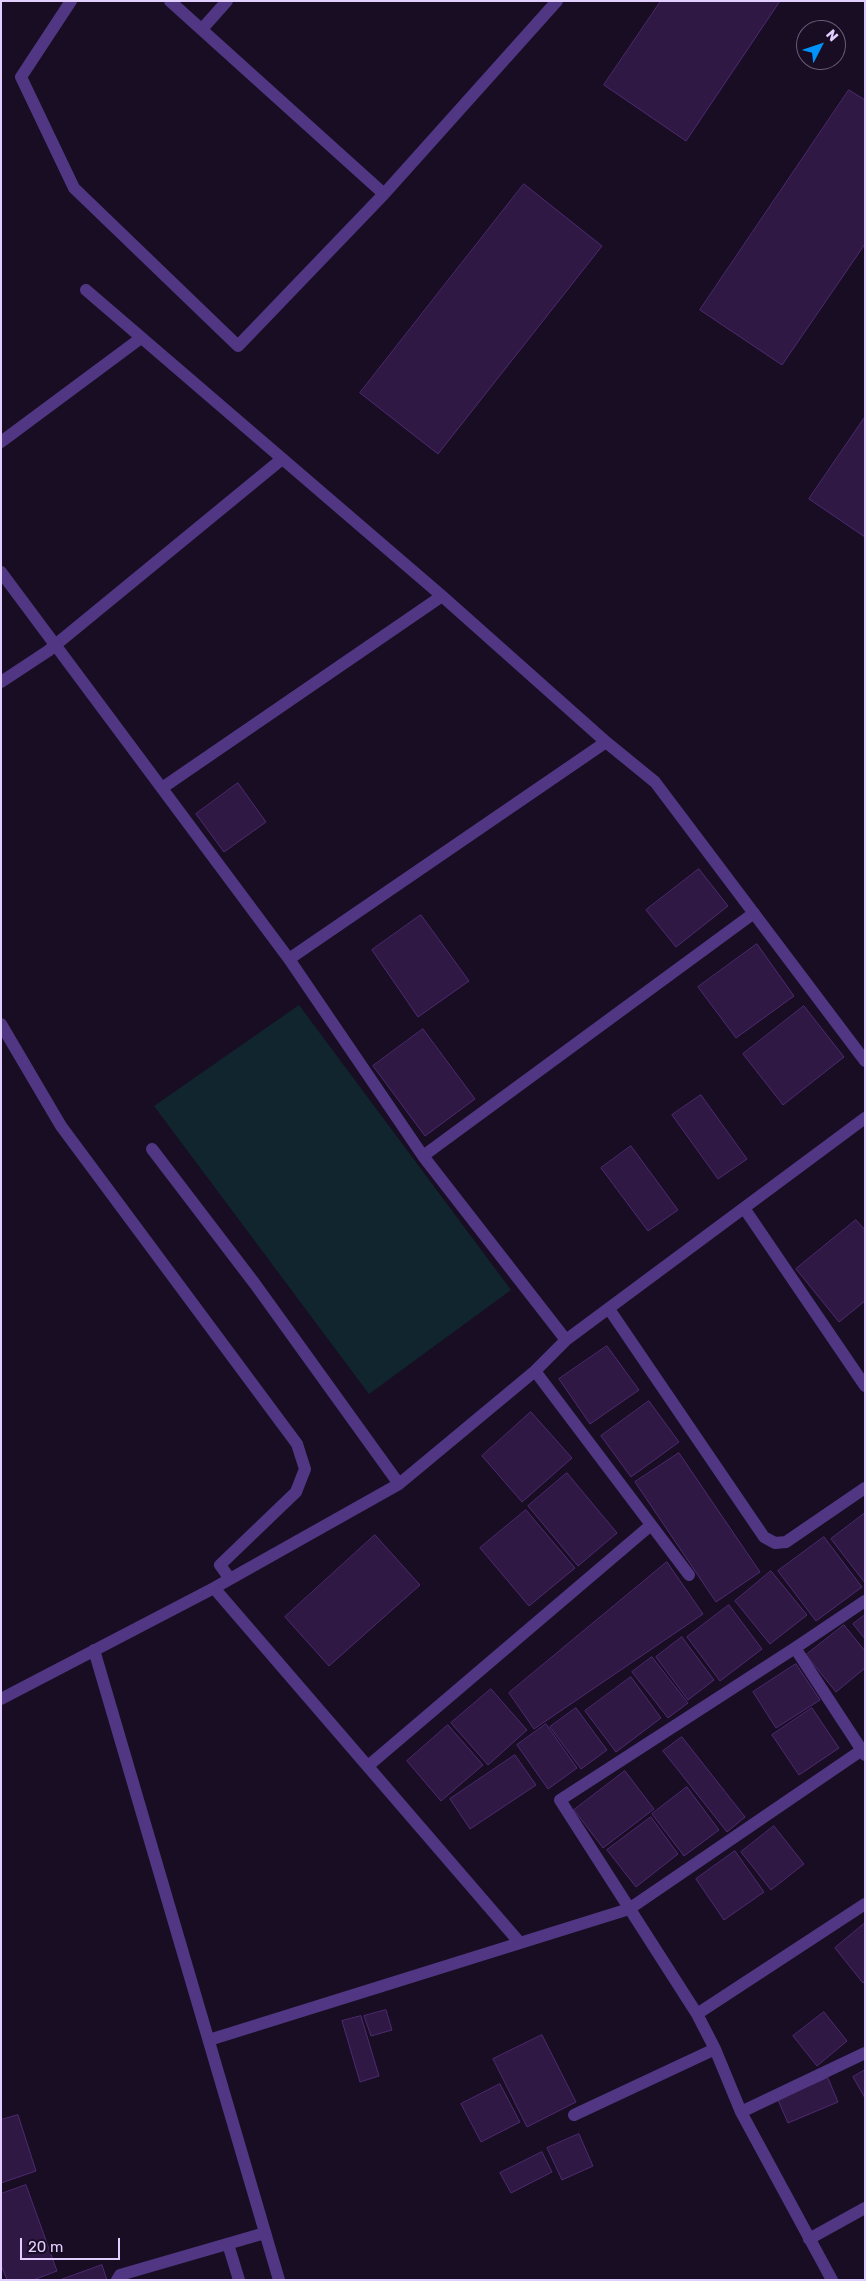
<!DOCTYPE html>
<html>
<head>
<meta charset="utf-8">
<style>
	body { margin:0 }
	#map { position:relative; width:866px; height:2281px; overflow:hidden; background:#180d23; font-family:Rubik,sans-serif }
	canvas { display:block }
	.frame { position:absolute; inset:0; border:2px solid #e3cfff; pointer-events:none }
	.north { position:absolute; left:796px; top:20px; width:50px; height:50px; box-sizing:border-box; background:#180d23; border:1px solid #695b7b; border-radius:50%; rotate:49deg; font-size:14px; font-weight:700; line-height:20px; text-align:center; color:#e3cfff }
	.north::after { content:''; display:block; margin:auto; width:18px; height:22px; background:#0093fa; clip-path:polygon(50% 0,100% 100%,50% 72%,0 100%) }
	.scale { position:absolute; left:20px; top:2238px; width:100px; height:22px; box-sizing:border-box; border:2px solid #e3cfff; border-top:0; padding-left:6px; font-size:15px; line-height:18px; white-space:nowrap; color:#e3cfff; -webkit-text-stroke:4px #180d23; paint-order:stroke }
</style>
</head>
<body>
<div id="map">
<canvas width="866" height="2281"></canvas>
<div class="frame"></div>
<div class="north">N</div>
<div class="scale">20 m</div>
</div>
<script>
const c = document.querySelector('canvas').getContext('2d');
c.lineJoin = 'round';
function fillPath(path, color) {
  c.fillStyle = color;
  c.fill(path, 'evenodd');
}
function strokePath(path, color, width, dash) {
  c.strokeStyle = color;
  c.lineWidth = width;
  c.lineCap = dash ? 'butt' : 'round';
  c.setLineDash(dash || []);
  c.stroke(path);
}
const green = new Path2D(`
	M299,1005L511,1290L369,1394L154,1106Z`);
const building = new Path2D(`
	M661,1H780L686,141L604,85Z
	M849,90L865,100V244L782,365L700,310Z
	M524,184L602,246L438,454L360,393Z
	M865,417V537L809,499Z
	M238,783L266,822L224,852L196,814Z
	M699,869L728,906L676,947L646,910Z
	M421,915L469,981L418,1017L372,950Z
	M757,944L794,996L736,1038L698,987Z
	M804,1006L844,1057L783,1105L743,1054Z
	M423,1029L475,1099L425,1136L373,1066Z
	M701,1095L747,1159L718,1179L672,1115Z
	M631,1146L678,1210L648,1231L601,1168Z
	M856,1220L865,1230V1301L839,1322L796,1269Z
	M607,1346L639,1390L590,1424L559,1379Z
	M649,1401L679,1442L631,1477L601,1436Z
	M531,1412L572,1458L522,1502L482,1456Z
	M679,1453L760,1572L716,1602L635,1482Z
	M567,1473L617,1533L578,1566L528,1506Z
	M526,1510L575,1568L529,1606L480,1548Z
	M865,1513V1583L831,1539Z
	M375,1535L420,1585L329,1666L285,1617Z
	M824,1537L862,1587L816,1621L778,1571Z
	M667,1562L703,1614L534,1729L509,1693Z
	M771,1571L807,1615L770,1644L735,1601Z
	M729,1605L762,1649L720,1681L687,1637Z
	M865,1615V1639L853,1624Z
	M844,1625L865,1651V1668L836,1692L806,1655Z
	M682,1637L714,1680L688,1700L656,1657Z
	M652,1657L688,1703L668,1718L632,1672Z
	M796,1664L820,1700L776,1728L753,1692Z
	M631,1677L661,1718L616,1752L585,1711Z
	M491,1689L527,1730L488,1765L451,1723Z
	M576,1708L607,1750L581,1769L550,1727Z
	M812,1708L839,1748L799,1775L772,1735Z
	M546,1724L577,1768L548,1789L517,1745Z
	M448,1725L483,1765L441,1801L407,1761Z
	M682,1737L745,1817L727,1832L663,1751Z
	M515,1755L536,1785L470,1829L450,1799Z
	M625,1771L654,1809L603,1848L574,1810Z
	M687,1787L719,1830L684,1856L652,1814Z
	M651,1817L678,1854L636,1887L607,1850Z
	M774,1826L804,1864L771,1890L741,1852Z
	M735,1851L764,1892L724,1920L696,1879Z
	M865,1923V1981L863,1983L835,1948Z
	M386,2010L392,2030L371,2036L364,2016Z
	M824,2012L847,2041L817,2066L793,2036Z
	M361,2016L379,2076L360,2082L342,2021Z
	M542,2035L576,2102L527,2127L493,2059Z
	M865,2070V2098L853,2077Z
	M828,2078L838,2102L788,2123L778,2100Z
	M500,2084L520,2122L481,2142L461,2104Z
	M18,2115L36,2171L1,2183V2120Z
	M579,2134L593,2166L562,2180L547,2148Z
	M542,2152L552,2172L511,2193L500,2173Z
	M26,2185L57,2271L33,2280H7L1,2265V2194Z
	M102,2265L107,2280H60Z`);
const minor = new Path2D(`
	M71,1L21,77L74,188L238,346L384,194L170,1
	M202,29L227,1
	M384,194L557,1
	M86,290L442,596L606,742L655,782L865,1061
	M1,442L141,338
	M1,572L289,959
	M1,682L48,651L282,459
	M162,788L442,596
	M1,1024L61,1126L297,1444L305,1469L296,1492L220,1565L230,1579
	M152,1149L255,1284L399,1484
	M423,1156L289,959L606,742
	M744,1208L865,1386
	M609,1309L764,1537L775,1543L786,1542L865,1488
	M566,1340L423,1156L754,913
	M535,1371L689,1575
	M214,1588L520,1943
	M795,1648L865,1755
	M94,1650L279,2280
	M1,1699L214,1588L399,1484L535,1371L566,1340L865,1118
	M368,1766L651,1525
	M697,2014L865,1904
	M209,2040L629,1909L865,1748
	M741,2112L865,2053
	M574,2115L715,2049
	M809,2239L865,2208
	M228,2244L239,2280
	M117,2280L120,2275L265,2233
	M832,2280L741,2112L715,2049L697,2014L560,1800L795,1648L865,1601`);
fillPath(green, '#10252d');
fillPath(building, '#2f1944');
strokePath(building, '#4e2a71', 1);
strokePath(minor, '#513783', 12);
</script>
</body>
</html>
